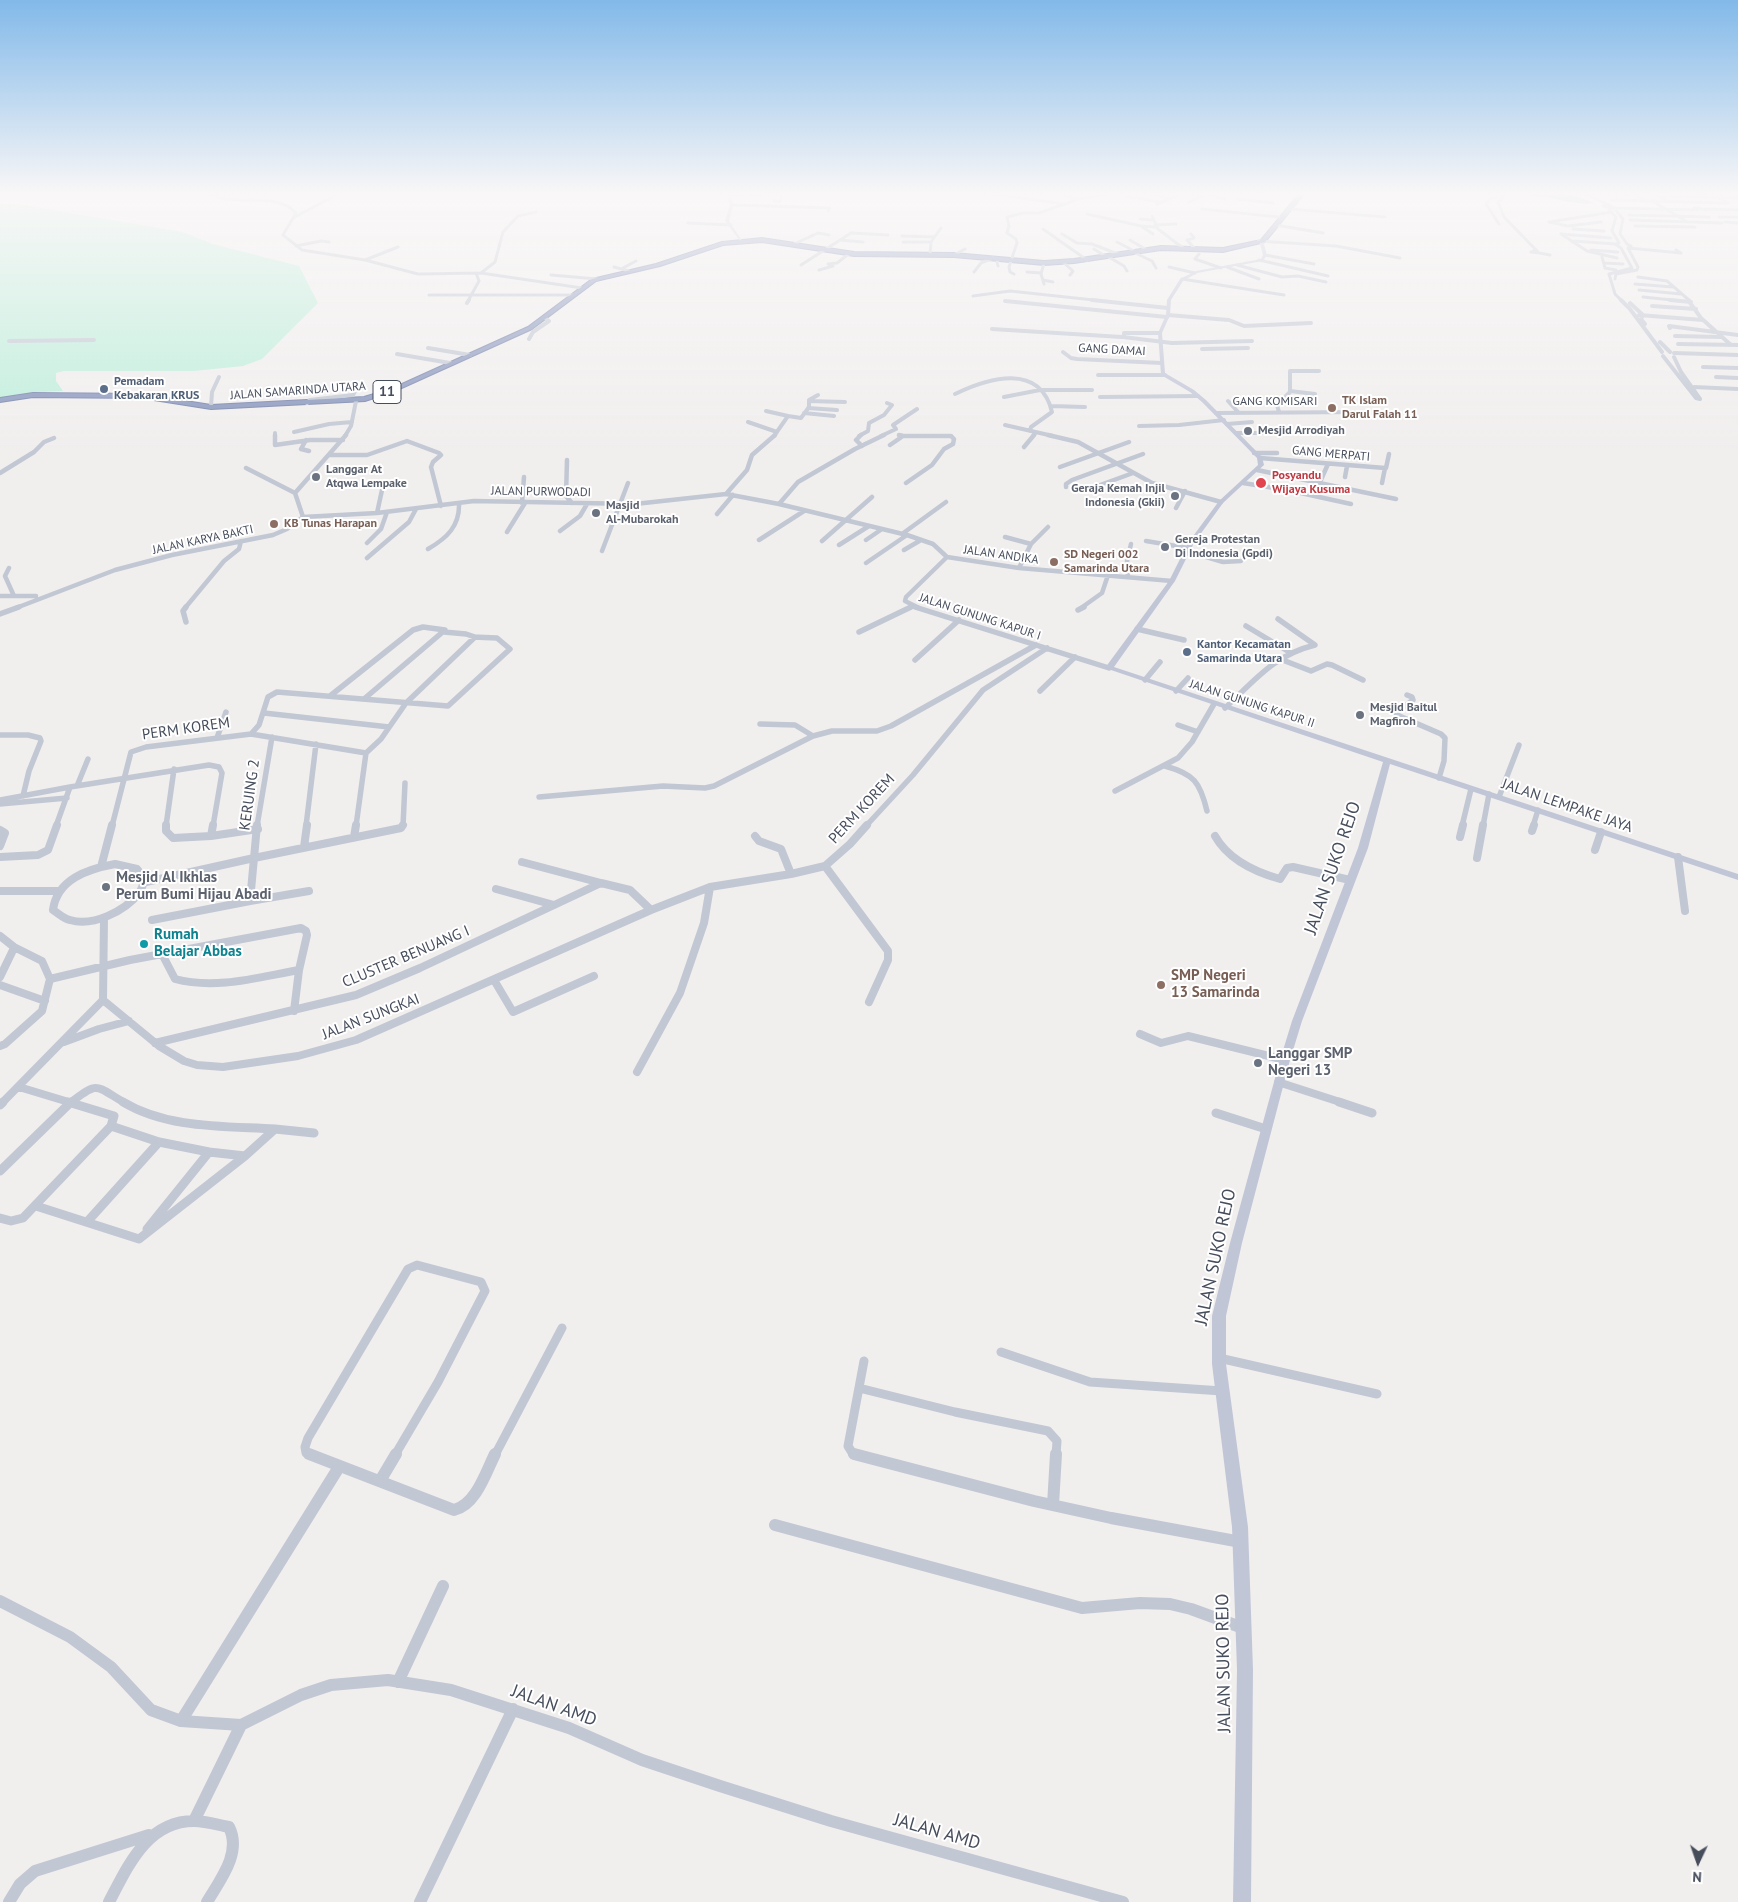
<!DOCTYPE html>
<html>
<head>
<meta charset="utf-8">
<style>
	body { margin:0 }
	#map { position:relative; width:1738px; height:1902px; overflow:hidden; background:#f1eeee; font-family:"PT Sans",sans-serif }
	canvas { display:block }
	.north { position:absolute; left:1673px; top:1837px; width:50px; height:50px; -webkit-text-stroke:4px #fff; paint-order:stroke; rotate:183deg; font-size:14px; font-weight:700; line-height:20px; text-align:center; color:#464d5b }
	.north::after { content:''; display:block; margin:auto; width:18px; height:22px; background:#464d5b; clip-path:polygon(50% 0,100% 100%,50% 72%,0 100%) }
</style>
</head>
<body>
<div id="map">
<canvas width="1738" height="1902"></canvas>
<div class="north">N</div>
</div>
<script>
const c = document.querySelector('canvas').getContext('2d');
c.lineJoin = 'round';
function fillPath(path, color) {
  c.fillStyle = color;
  c.fill(path, 'evenodd');
}
function strokePath(path, color, width, dash) {
  c.strokeStyle = color;
  c.lineWidth = width;
  c.lineCap = dash ? 'butt' : 'round';
  c.setLineDash(dash || []);
  c.stroke(path);
}
function drawText(font, color, halo, rows, align = 'center') {
  c.font = font + ' "PT Sans",sans-serif';
  c.lineWidth = 4;
  c.setLineDash([]);
  c.textBaseline = 'middle';
  c.strokeStyle = halo;
  c.fillStyle = color;
  for (const [text, x, y, turn = 0] of rows) {
    c.save();
    c.translate(x, y);
    c.rotate((+turn || 0) * Math.PI / 180);
    c.textAlign = isNaN(turn) ? turn : align;
    if (halo) c.strokeText(text, 0, 0);
    c.fillText(text, 0, 0);
    c.restore();
  }
}
const green = new Path2D(`
	M0,204L24,205L183,232L213,244L299,266L318,303L262,359L243,366L194,371H64L56,373V381L63,391L38,392L0,398Z`);
const water = new Path2D(`
	M1528,194H1570L1594,203C1578,205 1563,200 1547,197C1540,196 1534,198 1528,194Z`);
const streetFar6 = new Path2D(`
	M210,194C236,208 275,190 296,213L283,235L302,250L365,260L418,274L481,273L582,288
	M993,194L1065,204L1077,199L1061,194
	M1150,194L1170,198
	M1208,194L1225,199
	M1586,194L1611,206
	M1622,194L1636,195L1644,200
	M728,195L774,194
	M1126,196L1160,202
	M1681,196L1717,197L1728,203L1692,202
	M1719,197L1737,198
	M1503,198L1498,202L1504,217L1539,253L1531,252L1534,251
	M1077,199L1108,194
	M1238,199L1273,203
	M1611,200L1652,201
	M774,201H780L782,194
	M1667,201L1659,196H1679
	M1189,202L1202,196L1198,194
	M1157,204L1180,194
	M733,205L830,208L828,211
	M1614,208L1623,219L1620,234L1627,244L1631,246L1628,248L1638,267L1637,270L1616,274L1615,279
	M1615,208L1603,206L1612,208L1698,210
	M1694,208L1707,210L1697,208
	M1202,209L1279,217
	M1290,209L1385,217
	M1705,209L1738,210
	M1609,210L1616,217L1612,231L1618,241
	M1087,214L1141,226L1156,227
	M1629,215L1709,217
	M1152,216L1158,229L1183,248
	M1719,217H1738
	M293,218L338,194
	M1140,219L1152,220
	M1630,220L1722,223
	M1686,221L1652,201L1689,202
	M1549,222L1612,212
	M1549,222L1568,226L1601,222
	M1725,222L1738,223
	M688,223L731,225
	M1499,224L1486,204L1491,198L1506,194
	M1155,225L1176,224
	M1276,225L1323,233
	M1141,226L1153,234
	M1635,226L1695,227
	M1043,229L1087,260
	M1573,229L1604,231
	M1062,234L1077,243L1092,244L1118,254
	M1191,234L1194,238L1187,240L1195,249
	M1561,234L1587,251L1617,258
	M1561,234L1611,238
	M902,236L934,237
	M840,240L863,242
	M1130,240L1147,250
	M1259,241L1336,246L1400,258
	M1574,241L1615,244
	M903,242H929
	M1117,242L1136,252
	M1619,243L1615,244L1621,248L1632,268L1609,274L1615,294L1622,301
	M794,244L818,233L829,235
	M296,246L321,241L329,242
	M1628,248L1681,253L1676,250
	M1094,249L1105,256
	M1591,250L1618,252H1614
	M1133,252L1152,261L1156,268
	M1539,253L1550,255
	M930,254L931,242L941,228
	M1199,254L1195,259L1221,268
	M954,255L965,249
	M1265,255L1314,264
	M1107,256L1124,266L1127,271
	M1602,257L1605,268L1616,270
	M365,260L398,247
	M1259,260L1328,276
	M1044,263L1041,274L1044,284
	M1064,263L1073,271L1070,275
	M1604,263L1623,264
	M801,265L851,233L888,235
	M1237,265L1282,277L1298,276L1326,282
	M998,266L997,262L999,259
	M614,267L629,271
	M1169,267L1195,273
	M1227,267L1259,279
	M623,268L636,261
	M819,270L833,266L828,264L837,263L850,253
	M974,272L981,263L993,258
	M1027,272L1041,273
	M481,273L495,262L503,232L518,216L536,212
	M1014,274L1010,272L1009,267L1017,243L1016,239L1007,233L1009,226L1007,217L1023,213H1039L1065,204
	M551,275L597,279
	M1638,277L1667,281L1690,301
	M1182,279L1284,295
	M1043,280L1053,282
	M1635,284L1673,287
	M1639,290L1681,294
	M429,295H573
	M973,296L1010,291L1103,301
	M1643,297L1682,301
	M468,301L479,281L476,273`);
const streetFar5 = new Path2D(`
	M1092,300L1168,308
	M1621,300L1630,309L1662,352
	M1670,300L1691,302
	M1688,300L1701,318L1731,345
	M1005,301L1167,317
	M467,303L469,300
	M1630,303L1643,315L1641,319L1645,324
	M1652,306L1696,309
	M1168,315L1229,320L1244,326L1311,323
	M1639,315L1703,320
	M1670,328L1669,326L1738,335
	M992,329L1122,337H1124V333H1160
	M1675,336L1722,337
	M1123,337L1172,343L1252,341
	M529,339L533,332L549,321L545,318
	M9,341L94,340
	M1660,342L1670,352
	M1678,344L1738,345
	M428,348L470,355
	M1202,349L1248,348
	M1063,352L1071,358L1077,359L1162,363
	M1674,353L1738,355
	M397,354L450,363
	M1663,356L1696,398L1700,399L1681,372L1674,357
	M1703,367L1738,368
	M1098,375H1165
	M1716,377L1738,378
	M1694,387L1738,389
	M1290,391L1315,394
	M955,394C988,378 1040,362 1052,412L1031,427L1030,431
	M1004,397L1040,390H1092
	M1100,397L1198,396
	M809,401L845,402
	M1228,401L1238,412
	M307,403L310,400L353,395L355,391
	M1051,406L1085,407
	M211,407L212,392L219,377
	M808,408L837,410
	M766,411L788,416
	M1279,412L1277,405L1290,392V371H1319
	M804,413L834,416
	M1216,413L1365,412
	M748,422L777,432
	M1227,424L1252,422
	M1005,425L1053,436
	M1139,426L1179,425L1224,420
	M294,432L329,424L352,422
	M1236,433H1273
	M899,435L903,436
	M275,436V433
	M345,436L351,426L356,401
	M774,436L788,416L801,418L809,407V400L818,395
	M859,436L868,431L869,423L884,415L892,405L887,403
	M881,436L896,429L893,425L917,409
	M903,436H951
	M1033,436L1036,432`);
const streetFar4 = new Path2D(`
	M275,435V445L310,440H343
	M861,435L856,440L862,446
	M1048,435L1078,442L1152,483L1221,502
	M903,436H951L954,439L953,444L944,449L932,465L906,483
	M306,440L301,449L309,451
	M890,445L903,436L899,435
	M1024,447L1034,435
	M1254,453H1277
	M330,455H367L407,441L439,453L441,455L433,462L431,467L441,506
	M1260,458L1385,468L1382,483
	M567,460L566,496L572,503
	M1060,467L1129,442
	M246,468L295,493
	M1386,468L1389,454
	M1257,470L1396,499
	M0,473L34,452L44,442L54,438
	M1345,477L1347,466
	M1320,482L1328,464
	M1243,483L1287,490L1351,504
	M1066,487V484L1072,480L1143,454
	M1092,488L1133,473
	M726,494L747,470L752,455L775,435
	M522,503L524,477
	M779,504L798,482L855,449L884,435
	M1176,508L1185,491
	M377,513L382,490
	M717,514L733,495
	M303,517L377,513L474,501L635,504L726,494L779,504L907,535L933,544L947,557
	M303,517L295,493L346,435
	M560,531L580,516L587,504
	M507,532L525,503
	M902,534L946,502
	M1005,537L1031,544
	M759,540L804,511
	M866,540L882,529
	M822,541L872,497
	M1146,541L1188,548
	M367,543L381,529L387,512
	M839,545L869,526
	M428,549C447,538 460,526 459,503
	M904,550L921,540
	M602,551L628,483
	M1186,551L1223,562L1241,561
	M947,557L1019,568L1172,581
	M367,558L409,522L416,509
	M866,563L907,535
	M9,568L5,576L14,596H36
	M1019,568L1031,544L1048,527
	M1128,577L1127,561L1131,544
	M0,596H14
	M16,608L115,570L172,555L273,535L287,529L303,517
	M185,608L224,561L239,549L241,541
	M909,608L913,606
	M919,608L905,601L906,597L947,557
	M1081,608L1102,593L1108,575`);
const streetFar3 = new Path2D(`
	M915,607L1109,668
	M1078,610L1084,607
	M0,614L19,607
	M186,622L183,611L186,607
	M1246,626L1291,653
	M1137,629L1184,640
	M859,632L911,607
	M1280,659L1311,671L1327,664L1332,665L1363,680
	M915,660L959,620
	M1145,680L1160,662
	M1040,691L1075,657
	M1176,691L1188,678
	M1407,695L1412,697L1413,700L1396,713L1397,715L1441,734L1445,738L1444,761L1439,778
	M330,696L413,630L423,627L445,630L364,699
	M1225,708C1255,680 1274,655 1315,645L1278,619
	M264,713L389,727
	M760,724L795,725L813,736
	M1178,725L1198,732
	M251,734L366,753
	M0,735H28L40,738L41,741L29,771L23,796
	M217,738L226,712
	M1165,766C1194,774 1200,782 1207,811
	M77,786L88,759
	M1115,791L1178,758L1192,742L1214,704
	M539,797L663,786L705,788L714,786L813,736L832,731H877L891,726L1036,645
	M1499,797L1519,745
	M0,800L70,787
	M0,804L67,798
	M56,826L70,787L209,765L219,767L222,773L213,826
	M112,826L131,752L146,747L251,734L259,725L268,697L277,692L448,706L510,649L497,638L473,637
	M166,826L174,769
	M257,826L272,737
	M306,826L316,744
	M356,826L366,753L381,739L406,703L475,637L466,634L444,632
	M403,826L405,783
	M866,826L913,775L983,690L1047,648
	M1462,826L1471,789
	M1483,826L1489,794
	M1533,826L1538,810`);
const streetFar2 = new Path2D(`
	M166,825V831L173,838L211,836L258,829
	M257,825L254,858L401,828L403,825
	M0,830L5,833L0,846
	M1532,831L1534,825
	M211,836L213,825
	M755,836L759,841L781,849L791,874
	M1215,836C1228,859 1255,872 1280,879L1287,868L1293,867L1350,880
	M354,837L356,825
	M1460,837L1463,825
	M304,847L307,825
	M1595,850L1601,832
	M0,857L38,855L48,850L57,825
	M1678,857L1685,911
	M1477,858L1483,825
	M522,862L601,883
	M115,864L137,869L145,879C143,884 142,889 139,893C125,911 93,927 70,920C64,919 58,913 53,910C57,879 88,869 115,864Z
	M825,866L888,951V960L869,1002
	M101,867L112,825
	M146,882L254,858L250,901L152,920
	M496,889L554,905
	M0,891H59
	M250,901L309,891
	M0,936L14,947L42,961L50,979L130,960L301,928L306,931L307,935L299,970C259,977 216,990 175,979L162,954
	M0,977L14,948
	M494,980L513,1012L594,976
	M0,985L45,1001
	M103,1000L159,1046L184,1061L197,1065L223,1067L298,1056L356,1040L651,910L710,887L791,874L825,866L850,844L867,825
	M103,1000L104,918
	M294,1011L299,970
	M1140,1034L1161,1043L1188,1036L1285,1060
	M64,1042L99,1029L129,1021
	M155,1043L356,995L420,968L601,883L630,890L651,910
	M0,1046L5,1044L42,1011L50,979
	M637,1072L680,993L704,923L710,887
	M1278,1082L1343,1103
	M19,1087L72,1103
	M2,1103L103,1000
	M70,1103C99,1081 94,1085 125,1103`);
const streetFar1 = new Path2D(`
	M1339,1102L1372,1113
	M0,1105L3,1102
	M1216,1113L1266,1129
	M111,1126L159,1142L209,1152
	M275,1129L314,1133
	M0,1171L71,1102
	M36,1206L139,1239L245,1156L275,1129C225,1126 168,1129 123,1102
	M0,1218L11,1221L23,1218L111,1126L114,1116L68,1102
	M87,1222L159,1142
	M147,1229L209,1152L245,1156
	M1001,1352L1090,1382L1222,1391
	M1219,1358L1377,1394
	M859,1388L955,1412L1048,1431L1057,1441L1056,1455
	M312,1455L306,1453L305,1447L308,1438L408,1269L417,1265L481,1282L485,1291L438,1382L395,1455
	M495,1455L562,1328
	M858,1455L853,1454L848,1446L864,1361`);
const street = new Path2D(`
	M309,1454L454,1510C476,1505 486,1472 495,1454
	M854,1454L1034,1501L1111,1518L1241,1542
	M380,1481L396,1454
	M1053,1505L1056,1454
	M775,1525L1082,1608L1140,1603L1170,1604L1191,1609L1243,1628
	M0,1601L70,1637L111,1667L151,1710L181,1721L241,1725L301,1695L331,1685L388,1680L451,1690L569,1728L642,1760L720,1786L831,1821L1123,1902
	M398,1682L443,1586
	M181,1721L339,1467
	M194,1821L241,1725
	M9,1902L20,1884L35,1871L149,1835
	M109,1902C128,1866 147,1821 194,1821C206,1821 218,1825 229,1827C242,1853 220,1880 207,1902
	M420,1902L513,1709`);
const secondary = new Path2D(`
	M725,194H729L734,204L729,221L743,242H741L725,221L730,204Z
	M1251,194L1302,197L1300,198Z
	M1257,240C1265,240 1265,249 1267,255L1263,261L1197,273L1183,281L1171,300L1170,315L1162,333L1165,373L1194,390L1206,400L1262,457L1264,465L1223,503L1194,543L1175,581L1114,667L1738,874V880L1390,764L1368,848L1302,1021L1290,1060L1242,1243L1226,1316V1364L1248,1527L1253,1670L1251,1902H1233L1237,1670L1232,1527L1212,1364V1316L1230,1243L1280,1060L1292,1021L1358,848L1383,762L1105,668L1169,581L1188,543L1219,501L1258,465L1257,458L1202,402L1190,392L1161,375L1158,333L1166,315L1167,300L1180,279L1196,271L1261,259L1263,255L1260,244Z`);
const highway = new Path2D(`
	M1299,194H1304L1265,242L1223,252L1161,250L1074,263L1044,265L954,257L854,256L762,242L723,245L660,266L596,281L532,329L395,391L365,401L211,409L141,398L33,397L0,402V398L33,393L141,394L211,405L364,397L391,389L528,327L592,279L656,264L722,242L762,238L854,252L954,253L1044,261L1074,259L1161,246L1223,248L1261,240Z`);
const markers = [
	[104,389,5,"#5c6f8a"],
	[1332,408,5,"#8d6e63"],
	[1248,431,5,"#6b7280"],
	[316,477,5,"#6b7280"],
	[1261,483,6,"#e0444e"],
	[1175,496,5,"#6b7280"],
	[596,513,5,"#6b7280"],
	[274,524,5,"#8d6e63"],
	[1165,547,5,"#6b7280"],
	[1054,562,5,"#8d6e63"],
	[1187,652,5,"#5c6f8a"],
	[1360,715,5,"#6b7280"],
	[106,887,5,"#6b7280"],
	[144,944,5,"#0f9aa8"],
	[1161,985,5,"#8d6e63"],
	[1258,1063,5,"#6b7280"]
];
const farStreetnames = [
	["GANG DAMAI",1112,350,3],
	["JALAN SAMARINDA UTARA",298,391,-4],
	["GANG KOMISARI",1275,402],
	["GANG MERPATI",1331,454,5],
	["JALAN PURWODADI",541,492,1],
	["JALAN KARYA BAKTI",203,540,-12],
	["JALAN ANDIKA",1001,555,8],
	["JALAN GUNUNG KAPUR I",980,617,18],
	["JALAN GUNUNG KAPUR II",1252,704,18]
];
const farServicenames = [
	["Pemadam",114,382],
	["Kebakaran KRUS",114,396],
	["Kantor Kecamatan",1197,645],
	["Samarinda Utara",1197,659]
];
const farEducationnames = [
	["TK Islam",1342,401],
	["Darul Falah 11",1342,415],
	["KB Tunas Harapan",284,524],
	["SD Negeri 002",1064,555],
	["Samarinda Utara",1064,569]
];
const farWorshipnames = [
	["Mesjid Arrodiyah",1258,431],
	["Langgar At",326,470],
	["Atqwa Lempake",326,484],
	["Geraja Kemah Injil",1165,489,"right"],
	["Indonesia (Gkii)",1165,503,"right"],
	["Masjid",606,506],
	["Al-Mubarokah",606,520],
	["Gereja Protestan",1175,540],
	["Di Indonesia (Gpdi)",1175,554],
	["Mesjid Baitul",1370,708],
	["Magfiroh",1370,722]
];
const farHealthnames = [
	["Posyandu",1272,476],
	["Wijaya Kusuma",1272,490]
];
const shields = [
	[387,392,28]
];
const shieldNames = [
	["11",387,392]
];
const streetNames = [
	["PERM KOREM",186,729,-8],
	["KERUING 2",250,795,-82],
	["JALAN LEMPAKE JAYA",1567,806,19],
	["PERM KOREM",862,809,-47],
	["CLUSTER BENUANG I",406,957,-23],
	["JALAN SUNGKAI",371,1017,-21]
];
const worshipNames = [
	["Mesjid Al Ikhlas",116,878],
	["Perum Bumi Hijau Abadi",116,895],
	["Langgar SMP",1268,1054],
	["Negeri 13",1268,1071]
];
const cultureNames = [
	["Rumah",154,935],
	["Belajar Abbas",154,952]
];
const educationNames = [
	["SMP Negeri",1171,976],
	["13 Samarinda",1171,993]
];
const nearStreetnames = [
	["JALAN SUKO REJO",1333,868,-71],
	["JALAN SUKO REJO",1216,1257,-78],
	["JALAN SUKO REJO",1224,1663,-91],
	["JALAN AMD",554,1706,20],
	["JALAN AMD",937,1832,16]
];
fillPath(green, '#bceedb');
fillPath(water, '#8ac0ea');
strokePath(highway, '#717fa8', 2);
strokePath(streetFar6, '#c1c7d3', 3);
strokePath(streetFar5, '#c1c7d3', 4);
strokePath(streetFar4, '#c1c7d3', 4.5);
strokePath(streetFar3, '#c1c7d3', 5.5);
strokePath(streetFar2, '#c1c7d3', 8);
strokePath(streetFar1, '#c1c7d3', 9);
strokePath(street, '#c1c7d3', 12);
fillPath(secondary, '#c1c6d7');
fillPath(highway, '#8694bc');
const sky = c.createLinearGradient(0, 0, 0, 460);
sky.addColorStop(0, '#82b9e9');
sky.addColorStop(0.42, '#f9f7f7');
sky.addColorStop(1, '#f9f7f700');
c.fillStyle = sky;
c.fillRect(0, 0, 1738, 460);
for (const [x, y, r, color] of markers) {
  const dot = new Path2D();
  dot.arc(x, y, r, 0, 2 * Math.PI);
  c.fillStyle = color;
  c.fill(dot);
  strokePath(dot, '#fff', 2);
}
drawText('12px', '#464d5b', '#fff', farStreetnames);
drawText('bold 12px', '#4e5e75', '#fff', farServicenames, 'left');
drawText('bold 12px', '#785e54', '#fff', farEducationnames, 'left');
drawText('bold 12px', '#5b616d', '#fff', farWorshipnames, 'left');
drawText('bold 12px', '#be3a42', '#fff', farHealthnames, 'left');
for (const [x, y, w] of shields) {
  const box = new Path2D();
  box.roundRect(x - w / 2, y - 11.5, w, 23, 4);
  c.fillStyle = '#fff';
  c.fill(box);
  strokePath(box, '#464d5b', 1);
}
drawText('bold 14px', '#464d5b', null, shieldNames);
drawText('15px', '#464d5b', '#fff', streetNames);
drawText('bold 15px', '#5b616d', '#fff', worshipNames, 'left');
drawText('bold 15px', '#0d838f', '#fff', cultureNames, 'left');
drawText('bold 15px', '#785e54', '#fff', educationNames, 'left');
drawText('18px', '#464d5b', '#fff', nearStreetnames);
</script>
</body>
</html>
